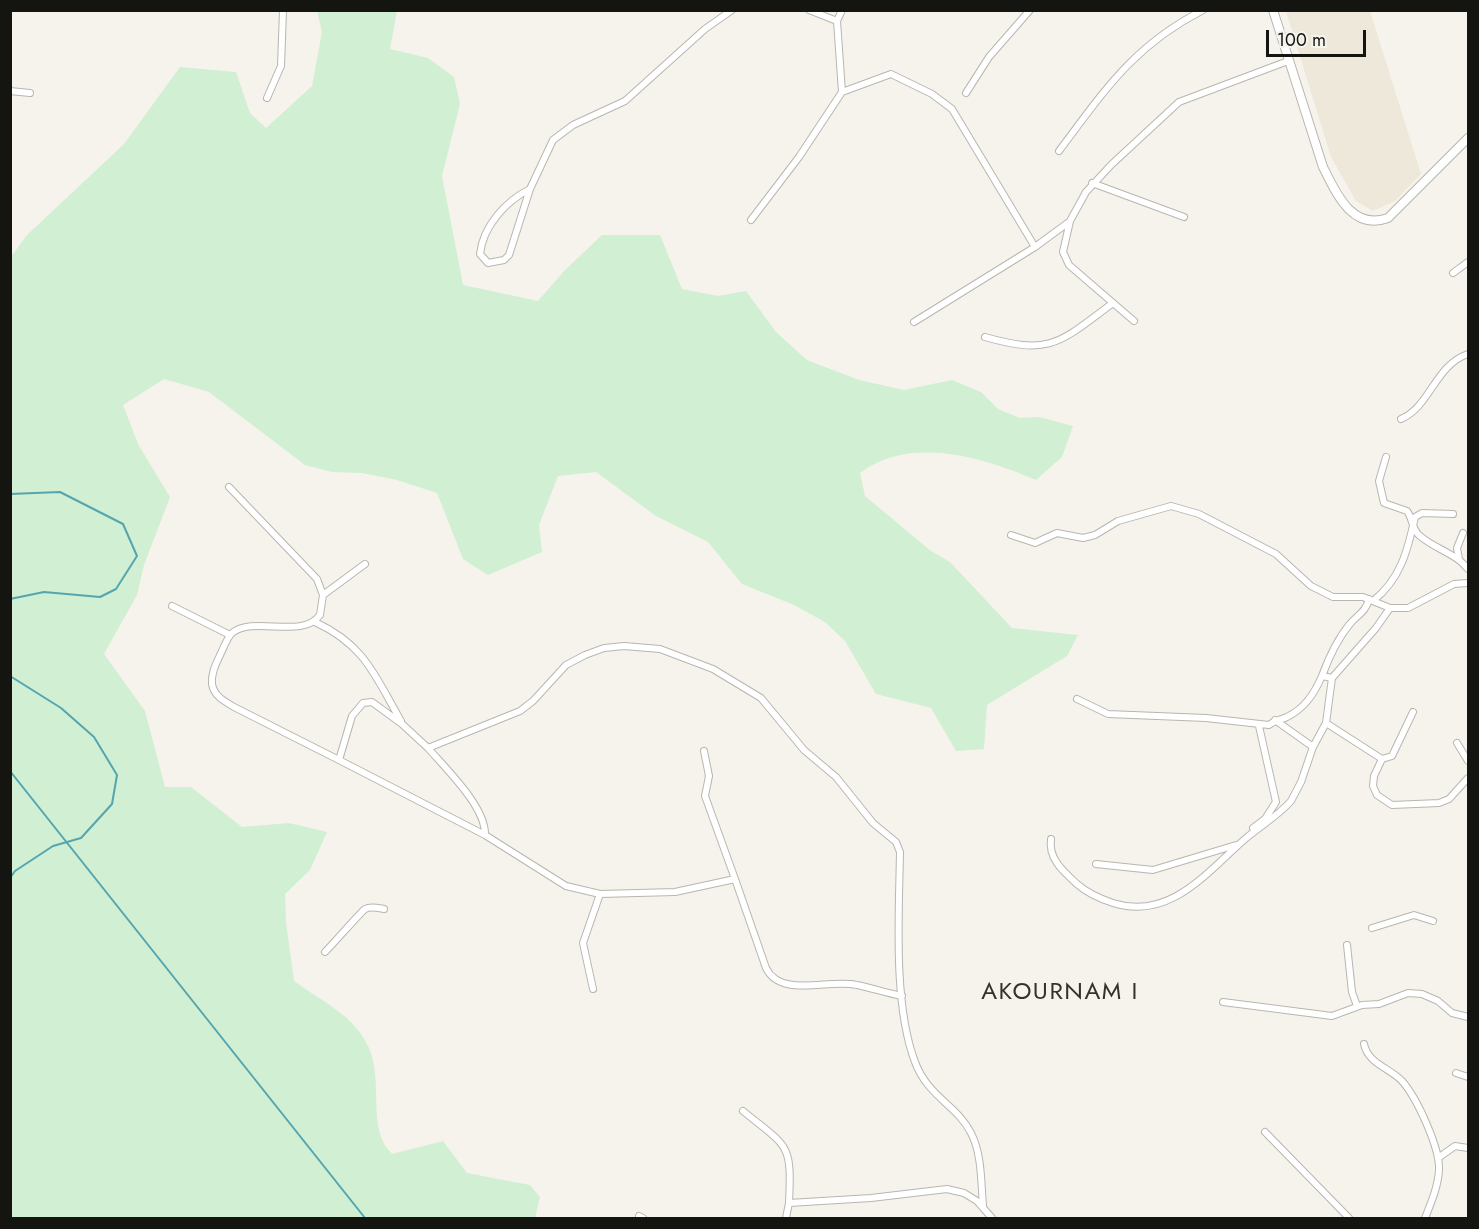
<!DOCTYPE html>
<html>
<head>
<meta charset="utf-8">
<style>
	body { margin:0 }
	#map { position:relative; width:1479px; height:1229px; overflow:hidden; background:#f6f3ec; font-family:Jost,sans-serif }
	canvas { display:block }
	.frame { position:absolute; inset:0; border:12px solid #141411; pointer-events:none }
	.scale { position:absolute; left:1266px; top:30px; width:100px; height:27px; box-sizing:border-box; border:3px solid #141411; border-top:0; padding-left:8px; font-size:18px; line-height:21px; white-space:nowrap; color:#141411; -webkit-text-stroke:4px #f6f3ec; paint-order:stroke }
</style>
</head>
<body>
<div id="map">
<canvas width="1479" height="1229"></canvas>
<div class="frame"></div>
<div class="scale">100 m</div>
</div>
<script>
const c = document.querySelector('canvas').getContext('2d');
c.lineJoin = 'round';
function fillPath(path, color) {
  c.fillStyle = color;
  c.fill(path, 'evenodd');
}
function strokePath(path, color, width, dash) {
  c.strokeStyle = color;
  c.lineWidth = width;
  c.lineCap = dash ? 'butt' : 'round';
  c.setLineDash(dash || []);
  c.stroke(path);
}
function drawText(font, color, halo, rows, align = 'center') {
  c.font = font + ' Jost,sans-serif';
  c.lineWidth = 4.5;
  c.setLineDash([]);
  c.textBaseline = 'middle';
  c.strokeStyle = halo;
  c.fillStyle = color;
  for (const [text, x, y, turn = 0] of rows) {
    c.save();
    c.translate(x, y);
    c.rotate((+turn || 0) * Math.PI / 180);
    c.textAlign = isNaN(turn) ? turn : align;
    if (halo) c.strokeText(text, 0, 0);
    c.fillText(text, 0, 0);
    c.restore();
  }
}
const built = new Path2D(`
	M1286,11H1370L1421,174L1395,201L1373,211L1356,201L1331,157Z`);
const green = new Path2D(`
	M317,11H397L390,49L428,58L454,77L460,104L442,176L463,285L538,301L564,271L602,235H660L682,289L718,296L746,291L776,332L807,360L859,380L904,390L952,380L981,392L998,409L1020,418L1039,417L1073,426L1062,457L1036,480C983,457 909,435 860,473L865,496L931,551L950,562L1012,628L1078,635L1067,656L987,705L984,749L956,751L931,708L876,694L845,641L825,622L794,605L742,584L708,542L656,516L596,472L558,476L539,525L542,552L488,575L463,559L437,493L397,480L362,473L332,472L305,465L209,392L164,379L123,405L138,444L170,497L144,565L137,595L104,654L145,711L165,787H191L242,827L289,823L327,832L310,870L285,894L286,922L294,981C322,1002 354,1014 369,1048C384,1084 366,1129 392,1154L443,1141L467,1173L530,1185L540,1197L535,1218H11V257L26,236L124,144L180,67L236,72L250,113L266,128L312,86L322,32Z`);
const stream = new Path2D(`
	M10,494L60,492L123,524L137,556L116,589L100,597L44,592L10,599
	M10,676L61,708L94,737L117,775L112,804L81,838L53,846L15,871L10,878
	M10,771L365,1218`);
const minor = new Path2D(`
	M809,10L837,21
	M842,10L837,21L842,92
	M10,91L30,93
	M966,93L989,57L1030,10
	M267,98L281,66L283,10
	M1059,151C1105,90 1133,46 1203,10
	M1092,183L1184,217
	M530,189C506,201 483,226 480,254L488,263L504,260L509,255L530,189L553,140L573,125L625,101L705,29L732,10
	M751,220L799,157L842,92L891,74L932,94L952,109L1035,247
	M1453,273L1468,262
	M1134,321L1069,265L1063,252L1070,221L1086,192L1111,165L1179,102L1288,61
	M914,322L1035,247L1069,222
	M985,337C1052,356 1060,342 1113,303
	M1401,419C1430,407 1435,365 1468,354
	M1386,457L1379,481L1384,503L1407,511C1413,519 1412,530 1420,536C1435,549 1457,554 1468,569
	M229,487L317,579L323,595L320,615C302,640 254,615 232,633C227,638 224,647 221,653C216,664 211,673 212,684C214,696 224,701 234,707L339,760L352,716L363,703L372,702L402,724L428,748L520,711L533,701L566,665L585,655L604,648L624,646L660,649L713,669L761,698L804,750L836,777L873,823L896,842L900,852C899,914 893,1004 915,1062C928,1097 957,1105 971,1133C982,1154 981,1183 983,1206
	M1011,535L1035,543L1057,533L1083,538L1095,535L1118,521L1171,506L1199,514L1276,554L1311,586L1333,597H1363L1390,608H1408L1454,584L1468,583
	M1459,559L1457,548L1463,533
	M323,595L365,564
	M1373,601C1401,579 1408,549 1415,517L1422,513L1453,514
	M172,606L230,635
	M315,622C365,645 375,676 401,721
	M1322,676C1329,657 1336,641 1349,625C1357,615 1366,612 1369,599
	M1077,699L1108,714L1206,718L1269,725C1275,720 1280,720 1287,717C1305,708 1314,694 1322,676L1332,678L1376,628L1390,608
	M1275,720L1313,747
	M1326,723L1382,759L1392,756L1413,712
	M1457,743L1468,761
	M428,748C446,769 486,807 485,835
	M704,751L709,776L705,796L735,879
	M1382,759L1374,776L1373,786L1377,795L1392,805L1439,803L1449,799L1468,778
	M339,760L485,835L566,886L600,894L675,892L735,879L766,968C781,999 830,978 857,985C872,988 886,993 902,996
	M1253,828L1265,819L1276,802L1259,726
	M1051,839C1048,859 1064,872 1077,884C1087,893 1101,899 1113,903C1170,921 1207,872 1245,839C1260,826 1278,816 1291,801L1301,782L1313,747L1326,723L1332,678
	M1096,864L1153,870L1236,845
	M1372,928L1414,915L1433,921
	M1347,945L1352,992L1357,1006
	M325,952C332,945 361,912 365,909C371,906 378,908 384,909
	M593,989L583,943L600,894
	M1223,1002L1332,1016L1362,1005L1379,1004L1408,993L1422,994L1438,1001L1452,1013L1468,1017
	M1364,1044C1368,1064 1390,1068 1402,1081C1417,1098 1440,1148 1439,1170C1438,1187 1431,1203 1425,1218
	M1456,1073L1468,1077
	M743,1111C788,1148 792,1142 789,1203L871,1198L947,1189L964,1193L977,1201L992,1218
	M1265,1132L1349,1218
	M1438,1158L1455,1146L1468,1148
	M639,1216L643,1218
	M786,1218L789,1203`);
const tertiary = new Path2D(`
	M1273,10L1323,167C1336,193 1352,231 1388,218L1468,138`);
const quarterNames = [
	["AKOURNAM I",1060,993]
];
fillPath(built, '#ede8da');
fillPath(green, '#d1efd3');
strokePath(stream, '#55a5af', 2);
strokePath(minor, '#b8b6af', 8);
strokePath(tertiary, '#b8b6af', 10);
strokePath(minor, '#fff', 6);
strokePath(tertiary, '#fff', 8);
c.letterSpacing = '1.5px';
drawText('24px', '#34322d', '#f6f3ec', quarterNames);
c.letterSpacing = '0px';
</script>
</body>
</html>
